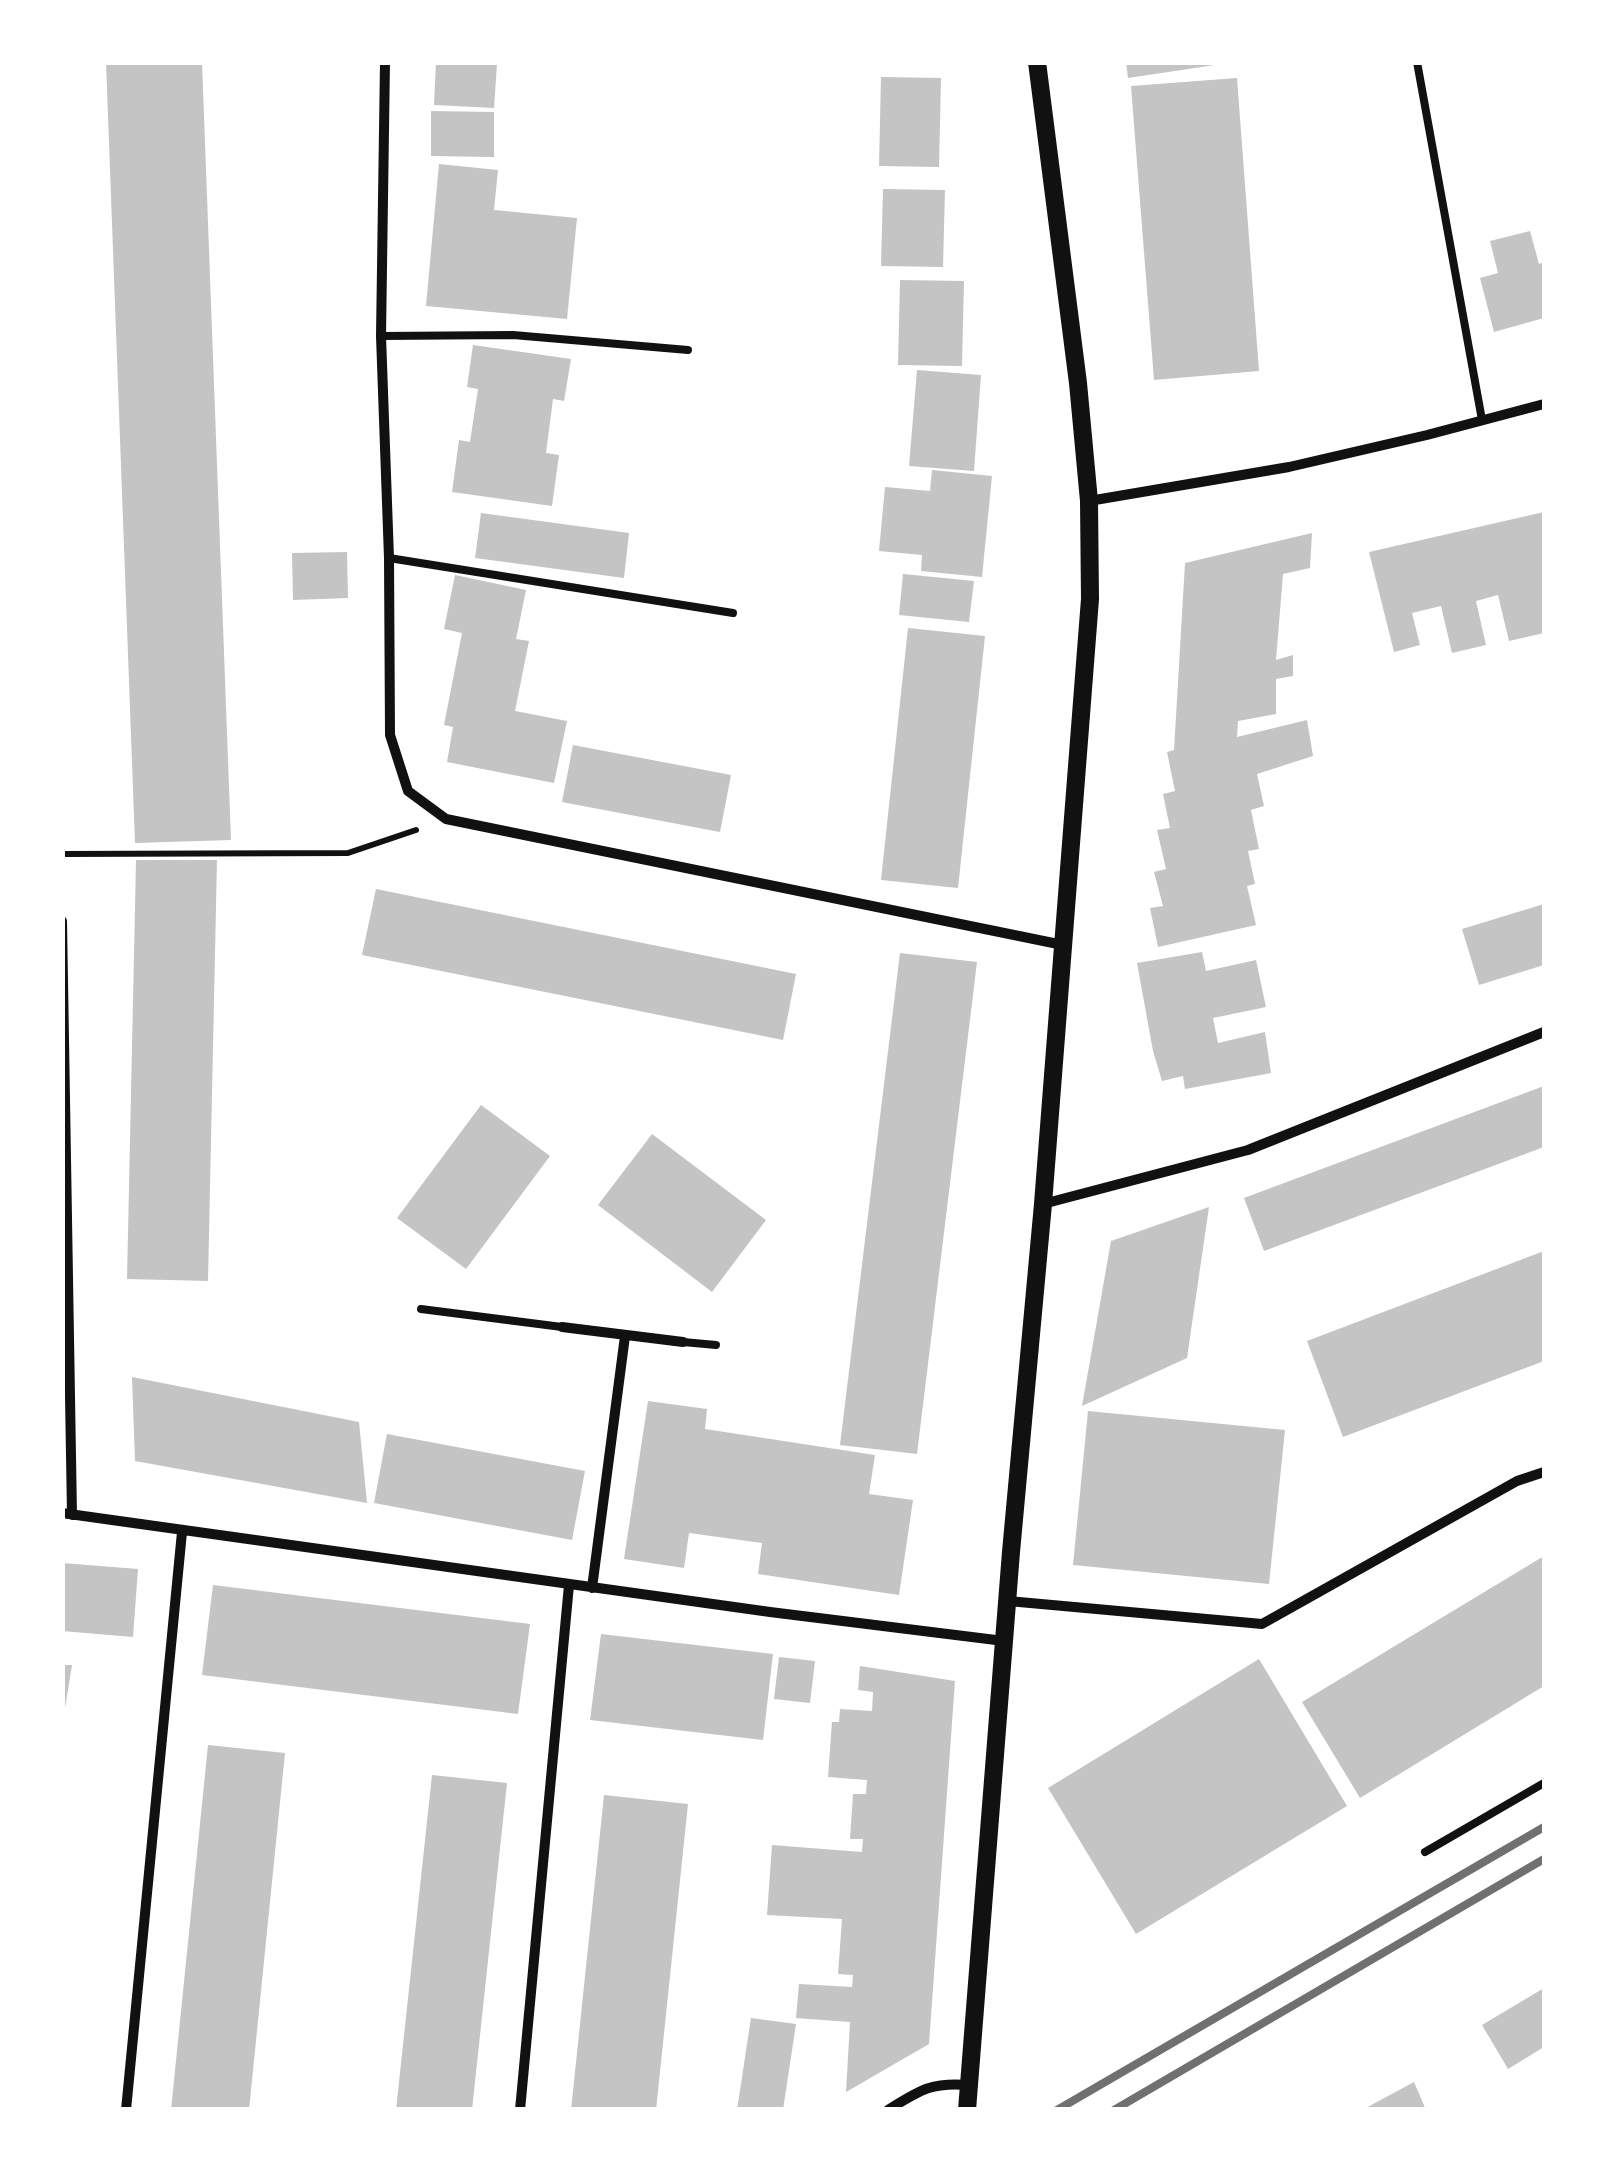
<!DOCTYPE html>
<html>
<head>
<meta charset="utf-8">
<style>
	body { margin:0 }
	#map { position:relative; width:1607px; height:2172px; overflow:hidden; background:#fff; font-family:Figtree,sans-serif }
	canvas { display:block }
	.frame { position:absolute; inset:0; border:65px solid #fff; pointer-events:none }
</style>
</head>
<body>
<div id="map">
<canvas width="1607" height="2172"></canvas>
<div class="frame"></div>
</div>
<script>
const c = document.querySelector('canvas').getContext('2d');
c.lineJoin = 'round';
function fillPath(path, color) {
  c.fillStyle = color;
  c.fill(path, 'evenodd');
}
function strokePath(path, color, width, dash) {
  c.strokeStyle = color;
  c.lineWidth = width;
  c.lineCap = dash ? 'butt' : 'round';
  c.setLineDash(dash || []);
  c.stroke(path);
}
const building = new Path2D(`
	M106,62H202L231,840L135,843Z
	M436,62L497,63L494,108L434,105Z
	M1126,62H1215V65L1128,78Z
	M881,77L941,78L939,167L879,166Z
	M1237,78L1259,371L1154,380L1131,86Z
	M431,111L494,112V157L431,156Z
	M439,164L498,170L494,210L577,218L567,319L426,306Z
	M883,189L945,190L943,267L881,266Z
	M1530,231L1539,264L1544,262V318L1494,332L1480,278L1498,273L1490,241Z
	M900,280L964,281L962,366L898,365Z
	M473,345L571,359L564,401L553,399L546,453L559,455L552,506L452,492L459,440L470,442L478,389L467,387Z
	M917,370L981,375L974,471L909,466Z
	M932,470L992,476L982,577L921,571L922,555L879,551L885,487L930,491Z
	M1544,512V633L1509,641L1498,595L1476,601L1486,645L1452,653L1441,606L1412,613L1420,645L1394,652L1369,552Z
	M481,513L629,533L624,578L475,558Z
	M1312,533L1310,568L1283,574L1276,660L1293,655V676L1276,679V714L1238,721L1237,737L1307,720L1313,756L1257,774L1264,806L1251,810L1259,849L1248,851L1255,884L1247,886L1256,925L1158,947L1150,908L1163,906L1154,872L1166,869L1157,830L1170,828L1163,794L1175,791L1167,752L1174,750L1185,563Z
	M347,552L348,598L293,600L292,553Z
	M903,574L974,581L969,622L899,615Z
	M455,575L526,590L516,639L529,641L515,711L567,721L554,783L447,762L453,727L444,725L462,633L444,629Z
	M908,628L985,636L958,888L881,880Z
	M573,745L731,775L720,832L562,802Z
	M136,860H217L208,1281L127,1279Z
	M376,889L796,974L783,1040L362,955Z
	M1544,904V965L1479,985L1462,929Z
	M1202,952L1206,971L1256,960L1266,1007L1213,1018L1218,1043L1265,1032L1271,1073L1185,1089L1183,1076L1162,1081L1153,1051L1137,963Z
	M900,953L977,962L917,1454L840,1445Z
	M1544,1086V1147L1264,1251L1244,1198Z
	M481,1105L550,1156L466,1269L397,1218Z
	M652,1134L766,1220L712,1292L598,1205Z
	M1209,1207L1187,1358L1082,1406L1111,1241Z
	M1544,1251V1361L1343,1437L1307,1341Z
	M132,1377L359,1422L367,1503L135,1461Z
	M648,1401L707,1409L705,1429L875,1455L869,1494L913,1500L899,1595L758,1574L762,1543L689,1533L684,1568L624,1559Z
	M1088,1411L1285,1430L1269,1584L1073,1565Z
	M387,1434L585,1471L572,1540L374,1503Z
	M1544,1556V1686L1360,1798L1302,1702Z
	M62,1563L138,1569L133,1637L62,1631Z
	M213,1585L530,1624L518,1714L202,1675Z
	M601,1634L773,1654L763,1740L590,1720Z
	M779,1657L815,1661L810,1703L774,1699Z
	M1259,1659L1347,1806L1136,1934L1048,1788Z
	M62,1665H72L64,1714H62Z
	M860,1666L955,1681L929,2044L846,2092L850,2022L796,2018L799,1984L852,1987L853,1975L838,1974L842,1919L767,1915L772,1845L862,1852L863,1839H850L853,1794H866L867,1780L828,1777L832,1722H839L840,1709L872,1711L873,1692L858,1690Z
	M208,1745L285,1753L249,2110H171Z
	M432,1775L507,1783L472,2110H396Z
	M604,1795L688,1804L656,2110H571Z
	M1544,1988V2047L1508,2069L1482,2025Z
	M751,2018L796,2024L783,2110H737Z
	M1414,2082L1426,2110H1362Z`);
const path = new Path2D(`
	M62,854L348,853L416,830`);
const service = new Path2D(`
	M1417,62L1482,420
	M381,336L513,335L688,350
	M389,558L733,613
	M421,1309L562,1327
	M683,1342L716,1345
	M1425,1852L1544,1783`);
const minor = new Path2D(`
	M385,62L381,336L389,558L390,735L408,791L446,819L1063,945
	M1089,501L1289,467L1427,435L1544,404
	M62,921L72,1515
	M1043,1204L1248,1150L1544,1032
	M562,1327L683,1342
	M62,1513L770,1612L1004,1641
	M592,1588L625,1336
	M1008,1601L1262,1624L1517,1481L1544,1472
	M126,2110L182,1532
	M520,2110L569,1585
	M888,2110C919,2091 930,2082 968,2085`);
const tertiary = new Path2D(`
	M967,2110L1011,1552L1043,1204L1090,599L1089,501L1078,383L1037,62`);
const rail = new Path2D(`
	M1057,2110L1544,1827
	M1114,2110L1544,1859`);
fillPath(building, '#c4c4c4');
strokePath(path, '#111', 6);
strokePath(service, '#111', 8);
strokePath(minor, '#111', 10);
strokePath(tertiary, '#111', 18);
strokePath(rail, '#707070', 8);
</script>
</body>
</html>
